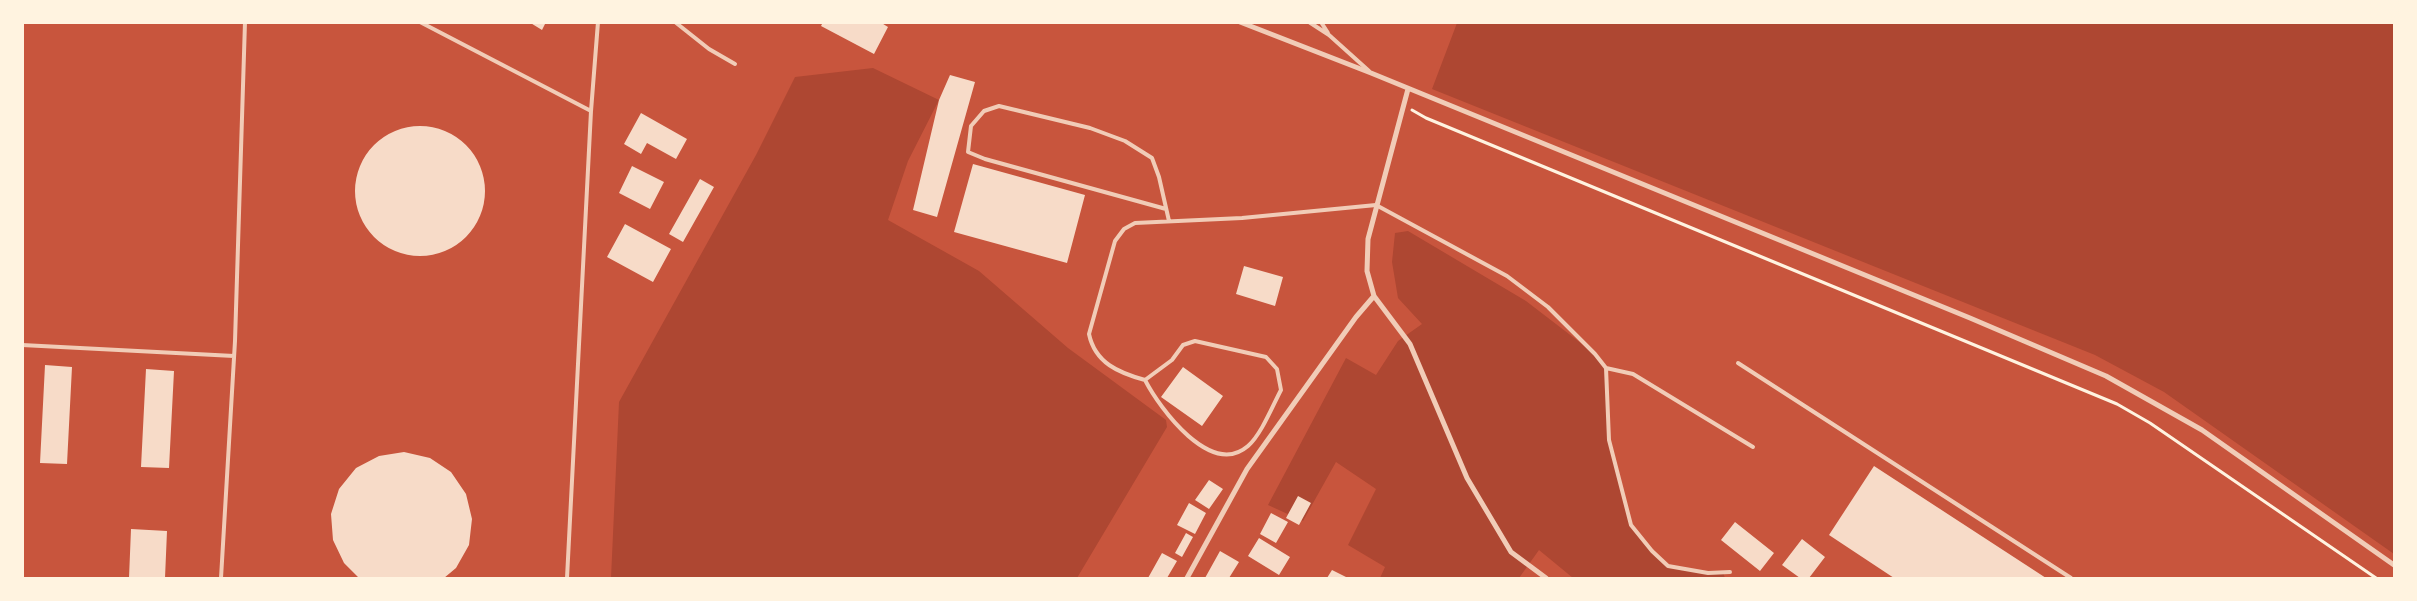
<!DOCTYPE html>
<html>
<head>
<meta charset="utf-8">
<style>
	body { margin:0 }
	#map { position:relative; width:2417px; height:601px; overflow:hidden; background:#c8553d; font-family:"Public Sans",sans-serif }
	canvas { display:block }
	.frame { position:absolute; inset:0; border:24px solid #fff3e0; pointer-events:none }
</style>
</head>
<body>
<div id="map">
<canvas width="2417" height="601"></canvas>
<div class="frame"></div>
</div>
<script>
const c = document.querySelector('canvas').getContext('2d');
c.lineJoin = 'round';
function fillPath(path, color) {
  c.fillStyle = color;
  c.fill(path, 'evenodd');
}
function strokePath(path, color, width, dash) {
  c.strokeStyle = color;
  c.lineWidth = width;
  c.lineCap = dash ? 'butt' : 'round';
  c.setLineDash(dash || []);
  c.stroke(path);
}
const green = new Path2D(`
	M1457,23H2394V554L2164,392L2095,355L1432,89Z
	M873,68L939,100L908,161L888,220L979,271L1068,348L1166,420L1167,427L1077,578H611L619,402L756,155L795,77Z
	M1408,231L1526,301L1595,354L1606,368L1609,440L1631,525L1652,551L1668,566L1708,573L1723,572L1725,578H1573L1539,550L1519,578H1380L1385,567L1348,545L1376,489L1336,462L1303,521L1268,505L1346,358L1376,375L1398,341L1422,324L1398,298L1392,262L1395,233Z`);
const building = new Path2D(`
	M529,22H546L542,30Z
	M823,22H880L888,27L874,54L821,26Z
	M950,75L975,82L937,217L913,210L939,100Z
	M641,113L687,139L676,159L647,143L641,154L624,144Z
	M355 191a65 65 0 1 1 130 0a65 65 0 1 1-130 0Z
	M973,164L1085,195L1067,263L954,232Z
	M632,166L664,182L650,209L619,193Z
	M700,179L714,187L683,242L669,234Z
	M625,224L671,249L653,282L607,257Z
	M1244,266L1283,277L1275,306L1236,294Z
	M45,365L72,367L67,464L40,463Z
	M1183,367L1223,396L1202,426L1161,397Z
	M146,369L174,371L169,468L141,467Z
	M404,452L430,458L451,472L466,494L472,519L469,545L456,568L444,578H359L344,563L333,540L331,514L339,489L356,468L379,456Z
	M1874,466L2046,578H1894L1829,535Z
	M1209,480L1223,489L1209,509L1195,500Z
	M1298,496L1311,503L1299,525L1286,518Z
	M1189,503L1206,513L1195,534L1177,525Z
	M1271,513L1288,522L1276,543L1260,534Z
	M1735,522L1774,553L1760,571L1721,540Z
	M131,529L167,531L165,578H129Z
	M1186,533L1193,537L1182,557L1175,553Z
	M1259,538L1290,557L1279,575L1248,556Z
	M1802,539L1825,557L1809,578H1800L1782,565Z
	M1220,551L1239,562L1229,578H1205Z
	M1162,553L1177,561L1167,578H1148Z
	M1332,570L1348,578H1327Z`);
const path = new Path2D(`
	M1412,110L1426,118L2117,404L2150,423L2376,578`);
const service = new Path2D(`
	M420,22L591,111L567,578
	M675,22L709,49L735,64
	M1309,22L1329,35L1369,71
	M1321,22L1328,33
	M591,111L598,22
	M1166,209L985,159L968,152L971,126L984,111L999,106L1090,128L1125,141L1152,158L1159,177L1169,221
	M22,345L234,356
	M1738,363L2071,578
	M1606,368L1633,374L1753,447
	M1145,380L1172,360L1183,345L1195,341L1266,357L1277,369L1281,390C1273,405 1261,435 1248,446C1211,478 1160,409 1145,380C1119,373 1095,363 1089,334L1115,241L1124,229L1135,223L1242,218L1376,205L1507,276L1548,307L1595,354L1606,368L1609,440L1631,525L1652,551L1668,566L1708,573L1730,572
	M221,578L235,341L245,22`);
const minor = new Path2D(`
	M1240,22L1371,73L1970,318L2106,376L2202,430L2394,565
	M1408,89L1368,239L1367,271L1374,296L1410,344L1467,478L1511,552L1546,578
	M1187,578L1247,469L1356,317L1374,296`);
fillPath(green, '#ae4732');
fillPath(building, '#f7dbc8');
strokePath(path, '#fff3e0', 3);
strokePath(service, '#f1ccb7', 4);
strokePath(minor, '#f1ccb7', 5);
</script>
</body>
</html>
